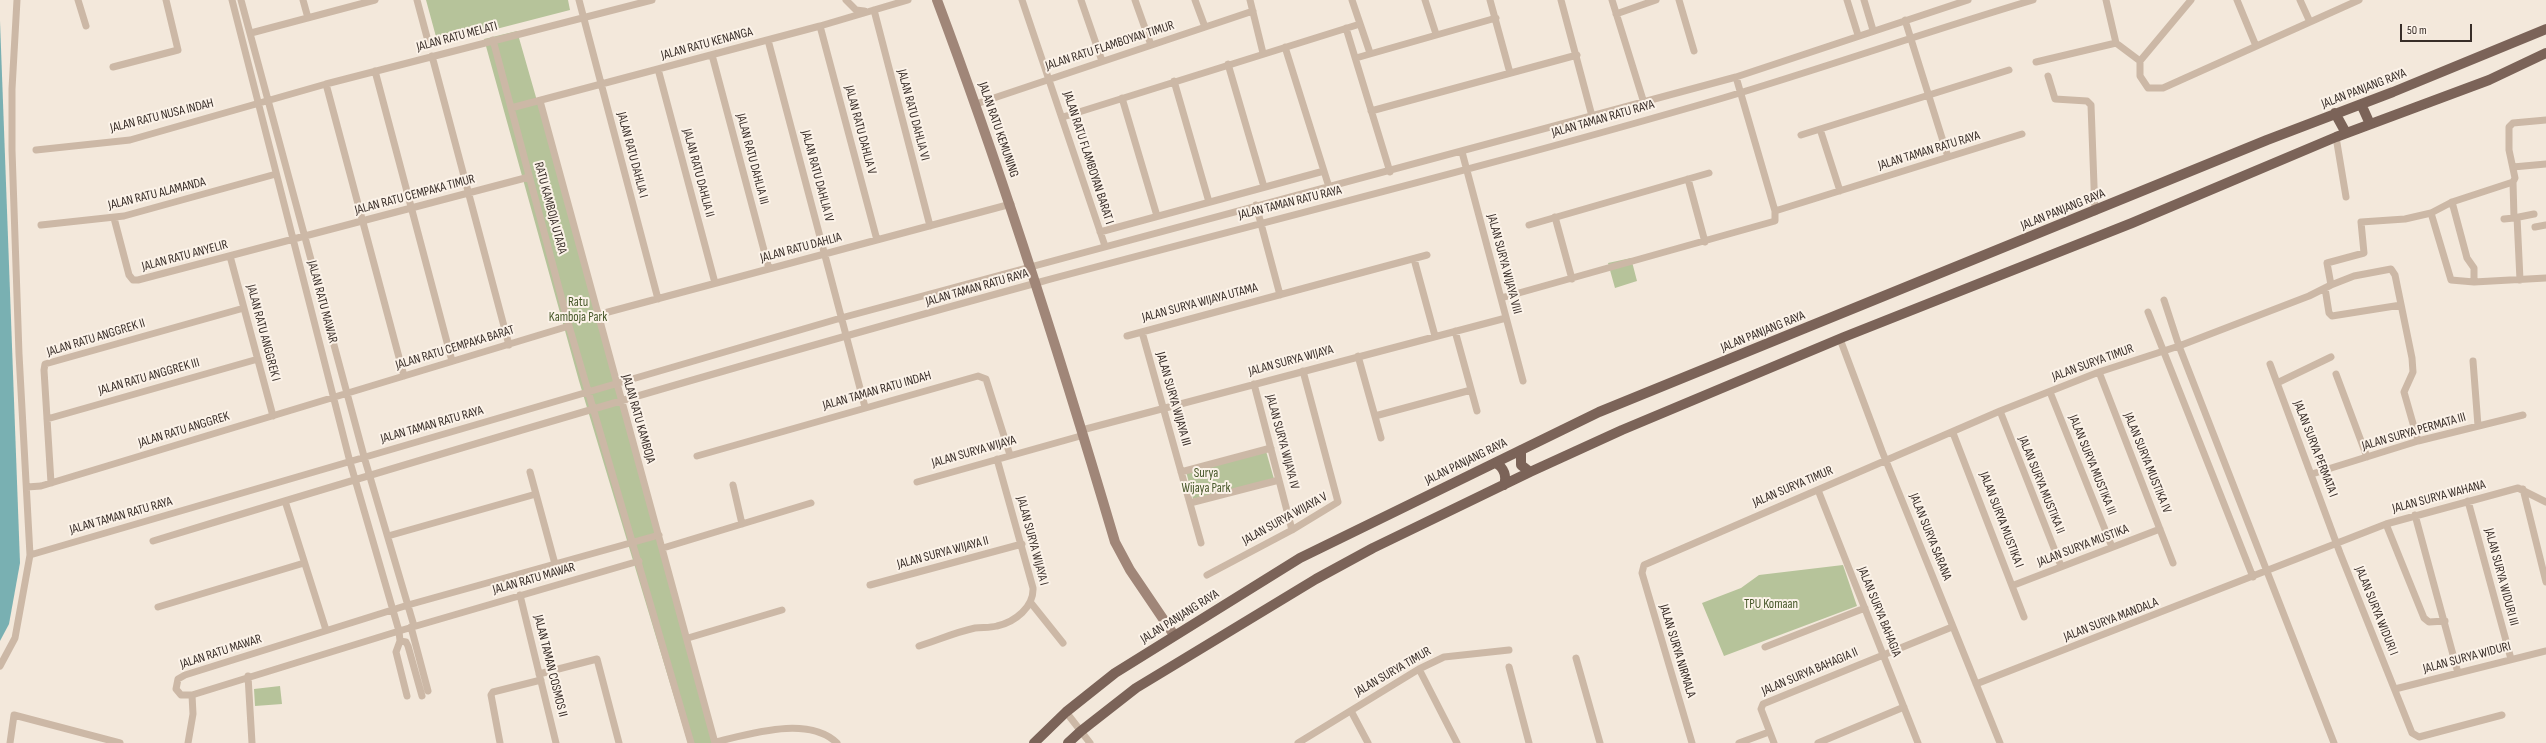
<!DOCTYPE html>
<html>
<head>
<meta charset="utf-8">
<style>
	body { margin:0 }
	#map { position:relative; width:2546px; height:743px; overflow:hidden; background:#f3e8db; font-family:"Sofia Sans Condensed",sans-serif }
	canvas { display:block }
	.scale { position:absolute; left:2400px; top:24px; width:72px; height:18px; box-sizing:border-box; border:2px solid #382d28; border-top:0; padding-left:5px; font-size:12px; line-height:14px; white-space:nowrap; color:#382d28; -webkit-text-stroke:3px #fbf2e8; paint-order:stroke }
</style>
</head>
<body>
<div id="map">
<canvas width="2546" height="743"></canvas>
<div class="scale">50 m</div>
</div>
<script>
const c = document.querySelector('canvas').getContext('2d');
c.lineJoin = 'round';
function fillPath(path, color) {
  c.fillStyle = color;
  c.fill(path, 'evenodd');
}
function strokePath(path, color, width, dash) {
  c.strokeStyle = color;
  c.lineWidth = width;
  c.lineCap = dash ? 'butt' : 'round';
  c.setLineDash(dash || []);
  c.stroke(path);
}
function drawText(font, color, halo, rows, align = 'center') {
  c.font = font + ' "Sofia Sans Condensed",sans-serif';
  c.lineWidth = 4;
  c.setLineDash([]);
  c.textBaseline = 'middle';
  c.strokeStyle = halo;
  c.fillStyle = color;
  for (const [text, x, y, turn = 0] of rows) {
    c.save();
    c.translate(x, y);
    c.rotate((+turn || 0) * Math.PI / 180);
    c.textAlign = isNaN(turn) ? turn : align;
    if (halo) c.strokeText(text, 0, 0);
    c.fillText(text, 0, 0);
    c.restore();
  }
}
const green = new Path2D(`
	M426,0H568L570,10L438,44Z
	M517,31L599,317L713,743H688L579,381L484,39Z
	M1631,258L1637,281L1615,288L1608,263Z
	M1266,451L1274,479L1193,499L1186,471Z
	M1843,565L1857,606L1724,656L1702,603L1741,588L1759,575Z
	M280,686L282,704L255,706L254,689Z`);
const water = new Path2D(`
	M0,21L20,563L9,624L0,641Z`);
const street = new Path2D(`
	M78,0L86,26
	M232,0L350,462L399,631L400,641L396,652L407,696
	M241,0L365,460L414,626
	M303,0L308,18
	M417,0L428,41
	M579,0L658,299
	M846,0L856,10L864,11
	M1022,0L1105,246
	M1081,0L1102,61
	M1135,0L1151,45
	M1195,0L1205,27
	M1250,0L1263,53
	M1352,0L1370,53
	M1425,0L1436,34
	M1490,0L1510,73
	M1561,0L1592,116
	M1612,0L1644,103
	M1679,0L1694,51
	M1847,0L1858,35
	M1864,0L1873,30
	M2191,0L2140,61V76L2148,88H2163L2359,0
	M2237,0L2256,46
	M2300,0L2310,22
	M874,10L930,226
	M1616,14L1656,0
	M1905,20L1948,157
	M820,26L877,240
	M1346,28L1390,172
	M251,33L375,0
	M493,40L569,326L691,743
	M768,40L865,407
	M2116,43L2140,61
	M1285,47L1329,187
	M712,55L769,269
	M432,56L509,345
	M1356,58L1496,18
	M2036,62L2116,43L2106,0
	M1228,64L1264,187
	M113,67L178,50L166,0
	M658,69L715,283
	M375,71L452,361
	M2048,76L2055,99L2087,101L2091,105L2095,212
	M1174,81L1209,202
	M326,84L404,376
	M1122,98L1157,216
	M540,101L715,743
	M976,104L1253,11
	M511,108L820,26L908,0
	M1371,111L1577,55
	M1063,117L1360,24
	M1820,129L1840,191
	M1801,135L2009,70
	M2336,137L2346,197
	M36,150L130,140L326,84L652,0
	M1462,152L1523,381
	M2513,167L2546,164
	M1688,179L1705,242
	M2452,202L2467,258L2474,268V282L2546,278
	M1256,205L1280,295
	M1775,211L2022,134
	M2431,213L2451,280L2474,282
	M1555,217L1572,279
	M2517,217L2520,280
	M114,218L129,275L133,280H138L529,177
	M2514,218L2534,214
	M2504,219L2514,218L2513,182
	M41,225L124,216L276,174
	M1529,225L1709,173
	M2535,227L2546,225
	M1100,232L1324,171
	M230,256L273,416
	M1414,259L1435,336
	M2331,285L2327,263L2364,253L2361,222L2405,219L2431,213L2452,202L2513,182L2515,178L2509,150V127L2513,123L2546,120
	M2325,288L2329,313L2332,316L2401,305
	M1501,298L1775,221V211L1736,77
	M2164,300L2179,346L2334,743
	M2148,312L2253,577
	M597,315L1011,204
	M1455,331L1477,411
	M1142,332L1201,543
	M1127,336L1427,255
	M1840,339L1882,451L2000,743
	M1358,356L1381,438
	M2473,361L2478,426
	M2270,364L2340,553L2412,733L2419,737L2502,715
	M2099,372L2173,563
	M2336,374L2367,457
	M2277,383L2331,357
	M1254,384L1292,530
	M2050,392L2112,547
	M2000,411L2061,566
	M1375,416L1471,390
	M47,419L258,359
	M1082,430L1506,318
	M1953,433L2024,617
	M697,456L978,376L986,379L1010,455
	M530,472L536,494
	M1181,472L1271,448
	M2312,474L2418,441L2523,415
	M917,482L1084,435
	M51,483L44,370L45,364L244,308
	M733,485L742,524
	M27,487L41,486L569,326
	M2523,489L2546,582
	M1818,490L1918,743
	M285,501L326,630
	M2468,501L2511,659
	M1190,503L1279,480
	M2415,515L2458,673
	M2386,524L2424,618L2429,622L2445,621
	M388,536L536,494L555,564
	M153,541C448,451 743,363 1040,282C1268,221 1497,164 1723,98C1827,67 1929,31 2033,0
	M663,548L811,503
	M30,555L841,318L1736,77L1968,0
	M639,561L399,631L192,695H181L176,689L178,679L185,675L408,605L659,535
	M1207,575L1292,530L1338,502L1303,371
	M870,585L1022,544
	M2014,585L2160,529
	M520,595L556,743
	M1031,603L1063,643
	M158,607L304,563
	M411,627L428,691
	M688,638L782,610
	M400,641L406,642L408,646L422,696
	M919,646C938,640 956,632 975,628C982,627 990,628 997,626C1015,622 1034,607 1033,588L997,459
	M1765,647L1865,608
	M1576,658L1600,743
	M0,666L15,638L30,555L19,354L12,150V89L17,0
	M1509,667L1529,743
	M1419,669L1457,743
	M539,674L597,659L619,743
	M248,676L252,743
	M1976,684L2386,524L2518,488L2546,502
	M2395,689L2546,651
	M1351,711L1368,743
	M1066,712L1090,743
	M715,742C750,734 808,715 837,743
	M10,743L14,715L120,743
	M188,743L193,714L192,695
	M500,743L491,695L493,692L541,680
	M1298,743L1419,669L1444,657L1509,650
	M1692,743L1642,573L1644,565L2000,411L2099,372L2179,346L2309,296L2331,285L2354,276L2391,269L2395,275L2412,358L2413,372L2404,392L2418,441
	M1739,743L1769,732
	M1774,743L1761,709L1763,704L1952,627
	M1818,743L1904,707`);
const secondary = new Path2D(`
	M937,0C1004,178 1061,359 1115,542L1130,570L1174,635`);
const primary = new Path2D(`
	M2361,104L2370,124
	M2335,113L2346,133
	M1521,450V465L1530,472
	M1496,463C1504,468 1507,476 1504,485
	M1034,743L1066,712L1115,673L1300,558L1599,412L2267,140L2393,92L2546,29
	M1068,743L1081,731L1136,688L1316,579L1373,548L1530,472L1622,430L1844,337L2132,223L2336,137L2489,80L2546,53`);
const streetNames = [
	["JALAN RATU MELATI",457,37,-15],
	["JALAN RATU KENANGA",707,44,-15],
	["JALAN RATU FLAMBOYAN TIMUR",1110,46,-18],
	["JALAN PANJANG RAYA",2364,89,-21],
	["JALAN RATU DAHLIA VI",913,115,75],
	["JALAN RATU NUSA INDAH",162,116,-14],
	["JALAN TAMAN RATU RAYA",1603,119,-16],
	["JALAN RATU DAHLIA V",860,130,75],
	["JALAN RATU KEMUNING",998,130,71],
	["JALAN TAMAN RATU RAYA",1929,151,-17],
	["JALAN RATU DAHLIA I",632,155,75],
	["JALAN RATU FLAMBOYAN BARAT I",1088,158,72],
	["JALAN RATU DAHLIA III",752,159,75],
	["JALAN RATU DAHLIA II",698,173,75],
	["JALAN RATU DAHLIA IV",817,176,75],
	["JALAN RATU ALAMANDA",157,194,-14],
	["JALAN RATU CEMPAKA TIMUR",415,195,-15],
	["JALAN TAMAN RATU RAYA",1290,203,-14],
	["RATU KAMBOJA UTARA",550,208,75],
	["JALAN PANJANG RAYA",2063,210,-22],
	["JALAN RATU DAHLIA",801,248,-15],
	["JALAN RATU ANYELIR",185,256,-15],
	["JALAN SURYA WIJAYA VIII",1504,264,75],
	["JALAN TAMAN RATU RAYA",977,288,-16],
	["JALAN RATU MAWAR",322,302,75],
	["JALAN SURYA WIJAYA UTAMA",1200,303,-15],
	["JALAN PANJANG RAYA",1763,332,-22],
	["JALAN RATU ANGGREK I",263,333,75],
	["JALAN RATU ANGGREK II",96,338,-17],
	["JALAN RATU CEMPAKA BARAT",455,348,-17],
	["JALAN SURYA WIJAYA",1291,361,-15],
	["JALAN SURYA TIMUR",2093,363,-20],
	["JALAN RATU ANGGREK III",149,377,-16],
	["JALAN TAMAN RATU INDAH",877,391,-16],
	["JALAN SURYA WIJAYA III",1173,399,74],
	["JALAN RATU KAMBOJA",638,419,74],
	["JALAN TAMAN RATU RAYA",432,425,-16],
	["JALAN RATU ANGGREK",184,430,-17],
	["JALAN SURYA PERMATA III",2414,432,-16],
	["JALAN SURYA WIJAYA IV",1282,442,75],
	["JALAN SURYA PERMATA I",2315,449,69],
	["JALAN SURYA WIJAYA",974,452,-16],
	["JALAN PANJANG RAYA",1466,462,-26],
	["JALAN SURYA MUSTIKA IV",2147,463,68],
	["JALAN SURYA MUSTIKA III",2092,465,68],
	["JALAN SURYA MUSTIKA II",2041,485,68],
	["JALAN SURYA TIMUR",1793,487,-23],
	["JALAN SURYA WAHANA",2439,497,-15],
	["JALAN TAMAN RATU RAYA",121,516,-16],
	["JALAN SURYA WIJAYA V",1285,519,-29],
	["JALAN SURYA MUSTIKA I",2001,520,69],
	["JALAN SURYA SARANA",1930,537,68],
	["JALAN SURYA WIJAYA I",1032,541,75],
	["JALAN SURYA MUSTIKA",2083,546,-21],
	["JALAN SURYA WIJAYA II",943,553,-15],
	["JALAN SURYA WIDURI III",2501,577,75],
	["JALAN RATU MAWAR",534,579,-16],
	["JALAN SURYA WIDURI I",2376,611,68],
	["JALAN SURYA BAHAGIA",1879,612,68],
	["JALAN PANJANG RAYA",1180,617,-32],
	["JALAN SURYA MANDALA",2111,620,-21],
	["JALAN SURYA NIRMALA",1677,651,73],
	["JALAN RATU MAWAR",221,652,-18],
	["JALAN SURYA WIDURI",2467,658,-15],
	["JALAN TAMAN COSMOS II",550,666,76],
	["JALAN SURYA TIMUR",1393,672,-30],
	["JALAN SURYA BAHAGIA II",1810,672,-23]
];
const parkNames = [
	["Ratu",578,303],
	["Kamboja Park",578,318],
	["Surya",1206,474],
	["Wijaya Park",1206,489],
	["TPU Komaan",1771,605]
];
fillPath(green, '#b6c39a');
fillPath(water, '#79b0b2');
strokePath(street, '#ccb8a6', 7);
strokePath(secondary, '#a08678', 10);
strokePath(primary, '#7b6358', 10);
drawText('13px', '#382d28', '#fbf2e8', streetNames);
drawText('13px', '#47582a', '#fbf2e8', parkNames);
</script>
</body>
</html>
